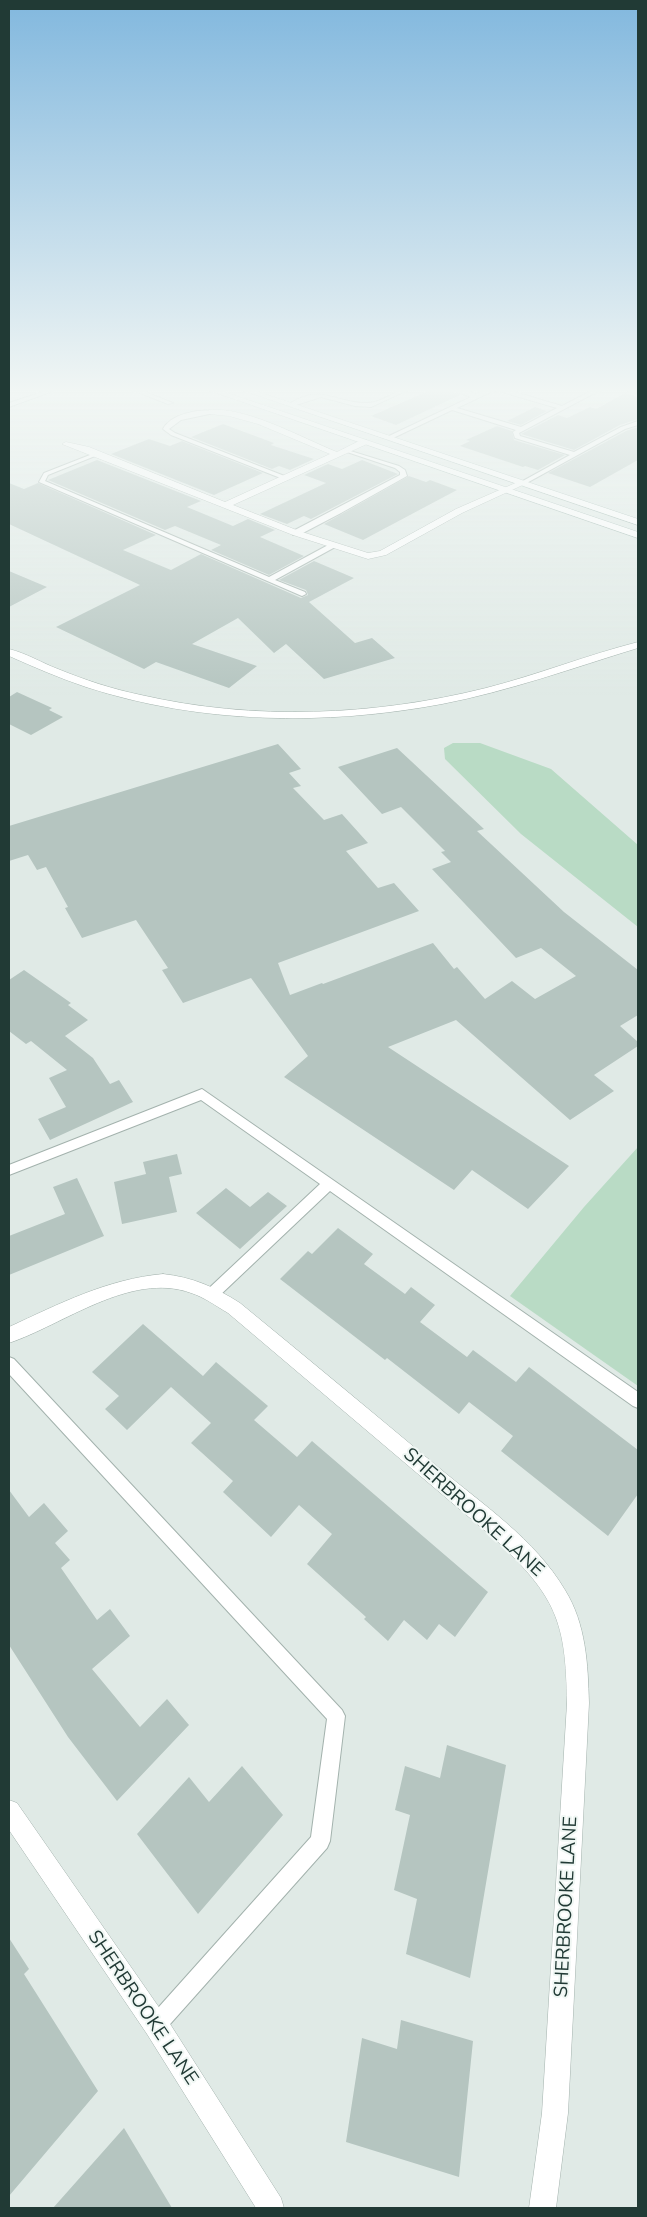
<!DOCTYPE html>
<html>
<head>
<meta charset="utf-8">
<style>
	body { margin:0 }
	#map { position:relative; width:647px; height:2217px; overflow:hidden; background:#e0eae6; font-family:"Nunito Sans",sans-serif }
	canvas { display:block }
	.frame { position:absolute; inset:0; border:10px solid #213a35; pointer-events:none }
</style>
</head>
<body>
<div id="map">
<canvas width="647" height="2217"></canvas>
<div class="frame"></div>
</div>
<script>
const c = document.querySelector('canvas').getContext('2d');
c.lineJoin = 'round';
function fillPath(path, color) {
  c.fillStyle = color;
  c.fill(path, 'evenodd');
}
function strokePath(path, color, width, dash) {
  c.strokeStyle = color;
  c.lineWidth = width;
  c.lineCap = dash ? 'butt' : 'round';
  c.setLineDash(dash || []);
  c.stroke(path);
}
function drawText(font, color, halo, rows, align = 'center') {
  c.font = font + ' "Nunito Sans",sans-serif';
  c.lineWidth = 4;
  c.setLineDash([]);
  c.textBaseline = 'middle';
  c.strokeStyle = halo;
  c.fillStyle = color;
  for (const [text, x, y, turn = 0] of rows) {
    c.save();
    c.translate(x, y);
    c.rotate((+turn || 0) * Math.PI / 180);
    c.textAlign = isNaN(turn) ? turn : align;
    if (halo) c.strokeText(text, 0, 0);
    c.fillText(text, 0, 0);
    c.restore();
  }
}
const green = new Path2D(`
	M453,743H480L551,769L638,845V927L521,834L445,759L444,748Z
	M638,1147V1386L510,1296L584,1207Z`);
const building = new Path2D(`
	M435,388H444L460,395L396,425L371,416Z
	M625,393L638,397V419L620,425L574,450L521,434L558,415L567,418L590,407L596,409Z
	M535,407L547,411L521,425L507,421Z
	M223,424L274,443L271,445L314,459L290,470L279,466L272,469L191,437Z
	M497,426L512,431L514,440L565,455L538,470L525,466L523,467L460,446L470,441L466,440Z
	M638,427V460L590,487L548,473L626,431Z
	M149,439L170,446L182,441L263,473L214,495L111,454Z
	M97,460L201,501L187,507L233,526L248,519L275,530L260,537L304,556L269,575L211,550L221,545L175,526L165,530L48,480Z
	M362,460L398,474L311,519L304,516L287,524L260,514L326,483L304,475L328,464L342,469Z
	M409,476L426,482L430,480L457,490L363,540L324,524Z
	M9,483L24,489L38,483L156,535L123,550L171,570L201,554L301,598L308,595L306,590L279,580L314,561L354,578L309,602L355,643L372,638L395,658L324,679L286,644L274,653L238,618L192,644L257,666L229,688L156,662L144,669L56,627L140,585L9,524Z
	M9,571L47,587L9,607Z
	M17,692L52,708L49,710L63,717L31,735L9,724V697Z
	M278,744L301,769L289,773L301,786L293,788L324,820L342,814L368,843L346,851L378,888L394,883L419,911L278,963L290,995L322,983L323,984L433,943L454,969L457,967L485,999L512,981L535,999L576,976L541,948L516,958L432,869L451,862L441,852L445,851L401,807L382,814L338,767L397,748L484,829L477,831L564,912L638,970V1015L620,1026L638,1042V1046L594,1075L614,1091L570,1120L456,1020L388,1047L569,1166L528,1209L472,1170L454,1190L284,1077L308,1056L251,978L183,1003L162,970L168,968L136,920L82,938L65,908L68,907L46,867L37,870L28,855L9,861V826Z
	M24,970L71,1003L68,1005L88,1020L65,1036L93,1058L110,1084L119,1080L133,1102L50,1140L38,1119L66,1107L49,1078L67,1070L31,1041L26,1044L9,1031V980Z
	M177,1154L182,1174L169,1177L177,1212L122,1224L114,1182L146,1174L143,1162Z
	M77,1178L104,1236L9,1275V1236L65,1214L53,1187Z
	M226,1188L250,1207L268,1192L287,1206L240,1249L196,1213Z
	M338,1228L373,1254L364,1264L405,1294L411,1287L435,1305L420,1322L467,1357L473,1350L516,1382L529,1367L638,1450V1494L608,1536L501,1451L513,1436L469,1402L459,1414L387,1358L385,1360L280,1279L308,1251L312,1254Z
	M143,1324L203,1376L216,1362L268,1406L254,1420L297,1457L312,1441L488,1592L455,1637L439,1624L427,1640L404,1620L388,1641L364,1619L366,1617L307,1564L332,1534L299,1505L271,1537L223,1492L233,1481L191,1443L211,1423L171,1387L127,1430L105,1409L119,1396L92,1372Z
	M9,1490L29,1517L44,1503L68,1531L55,1543L70,1560L61,1568L97,1620L110,1609L130,1636L92,1669L140,1727L167,1699L189,1725L117,1801L68,1737L9,1645Z
	M447,1745L506,1765L470,1978L406,1954L417,1899L394,1890L410,1815L395,1810L405,1766L440,1778Z
	M242,1766L283,1815L198,1914L137,1834L189,1777L209,1802Z
	M9,1938L29,1969L24,1974L98,2091L9,2196Z
	M401,2020L473,2041L459,2177L346,2142L362,2038L397,2049Z
	M124,2128L172,2208H53Z`);
const service = new Path2D(`
	M127,388H135L173,403L168,404Z
	M404,388H412L371,407L355,406L321,397L293,406L288,405C320,382 336,404 368,403C379,403 394,393 404,388Z
	M446,388H455L476,394L489,388H501L562,406L597,388H604L519,433L520,436L574,452L621,427L638,421V425L625,429L523,485L520,483L521,482L570,455L515,438L513,432L516,430L452,410L391,439H387V437L471,397ZM495,390L557,408L521,427L457,408Z
	M623,388L638,389V393L624,389Z
	M48,390L53,391L9,407V403Z
	M214,411V413L181,420L169,429L175,433L287,477V479H283L171,435L163,429C171,414 198,409 214,411Z
	M344,449L399,466L405,470L407,476L341,513L299,535H293V531L400,475V472L395,468L344,451Z
	M95,453L100,454L48,475L45,481L269,577L330,544L337,546L275,580L305,592L306,594L302,596L39,482L44,473Z
	M202,1089L638,1392V1408L633,1406L330,1191L217,1298L212,1300L207,1298L205,1294L207,1290L320,1184L201,1100L9,1175V1165Z
	M9,1357L14,1359L342,1710L345,1716L330,1841L327,1848L163,2032L156,2035L149,2032L146,2025L149,2018L311,1837L327,1719L9,1374Z`);
const minor = new Path2D(`
	M209,410C246,406 302,438 337,452L361,440H367V444L233,505L299,531L368,553L380,551L456,509L520,481L527,483L462,513L386,555L368,559L293,535L62,444L66,442L89,447L225,502L330,454L258,424L229,416L209,414Z
	M163,1274C192,1277 215,1287 240,1303C306,1357 372,1412 438,1467C482,1504 535,1539 565,1590C586,1624 588,1664 589,1703L568,2113L556,2208H529L542,2113L567,1703C566,1621 556,1597 496,1540L228,1313C216,1306 204,1297 191,1293C131,1271 63,1325 9,1343V1327C59,1304 107,1279 163,1274Z
	M9,1800L17,1803L165,2016L281,2198L284,2208H256L147,2034L9,1830Z`);
const tertiary = new Path2D(`
	M638,642V648C573,668 509,691 442,704C325,726 200,724 86,687C59,678 34,667 9,656V649C26,653 42,663 58,669C85,680 112,689 141,695C254,721 374,716 486,688C537,675 587,655 638,642Z`);
const secondary = new Path2D(`
	M202,388H213L638,532V538Z
	M236,388H247L638,519V525Z`);
const nearStreetnames = [
	["SHERBROOKE LANE",473,1513,42],
	["SHERBROOKE LANE",567,1907,-87],
	["SHERBROOKE LANE",142,2008,56]
];
fillPath(green, '#b9dbc5');
fillPath(building, '#b5c5c0');
strokePath(service, '#a3b2ad', 2);
strokePath(minor, '#a3b2ad', 1);
strokePath(tertiary, '#a3b2ad', 1);
strokePath(secondary, '#9fb5af', 1);
fillPath(service, '#fff');
fillPath(minor, '#fff');
fillPath(tertiary, '#fff');
fillPath(secondary, '#fff');
const sky = c.createLinearGradient(0, 0, 0, 698);
sky.addColorStop(0, '#82b8de');
sky.addColorStop(0.56, '#f1f6f4');
sky.addColorStop(1, '#f1f6f400');
c.fillStyle = sky;
c.fillRect(0, 0, 647, 698);
drawText('19px', '#213a35', '#f0f7f4', nearStreetnames);
</script>
</body>
</html>
